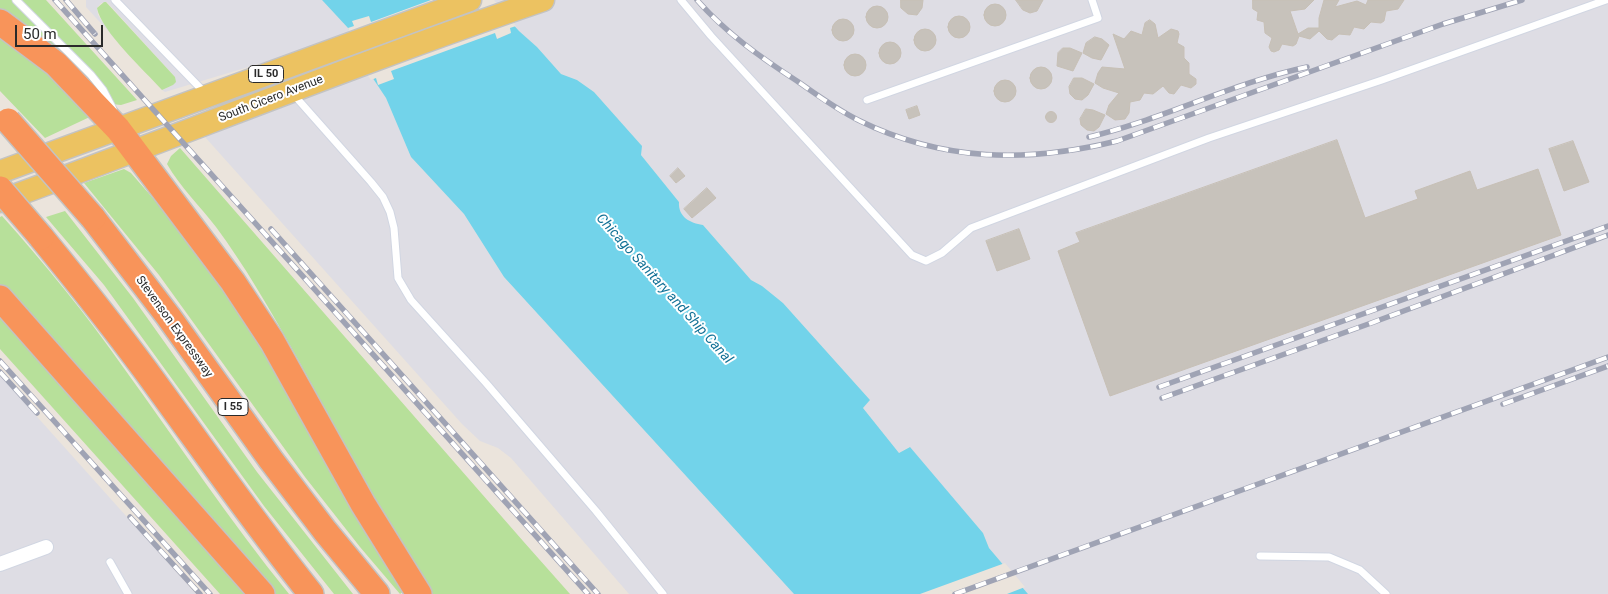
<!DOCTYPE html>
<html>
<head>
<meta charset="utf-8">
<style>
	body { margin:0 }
	#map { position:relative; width:1608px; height:594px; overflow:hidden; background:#ebe4dc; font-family:Roboto,sans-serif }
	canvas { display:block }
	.scale { position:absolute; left:15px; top:25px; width:88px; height:22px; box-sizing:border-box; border:2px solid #2a2a2a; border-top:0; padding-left:6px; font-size:15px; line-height:18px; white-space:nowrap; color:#2a2a2a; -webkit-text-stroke:4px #fff; paint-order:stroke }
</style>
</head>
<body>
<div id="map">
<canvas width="1608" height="594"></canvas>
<div class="scale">50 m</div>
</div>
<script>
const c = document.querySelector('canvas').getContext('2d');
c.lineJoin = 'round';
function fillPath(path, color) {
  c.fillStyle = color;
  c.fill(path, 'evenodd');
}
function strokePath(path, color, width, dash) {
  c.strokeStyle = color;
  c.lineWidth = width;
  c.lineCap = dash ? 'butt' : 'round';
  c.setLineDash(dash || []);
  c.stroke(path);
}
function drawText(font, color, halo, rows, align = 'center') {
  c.font = font + ' Roboto,sans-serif';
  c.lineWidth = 4;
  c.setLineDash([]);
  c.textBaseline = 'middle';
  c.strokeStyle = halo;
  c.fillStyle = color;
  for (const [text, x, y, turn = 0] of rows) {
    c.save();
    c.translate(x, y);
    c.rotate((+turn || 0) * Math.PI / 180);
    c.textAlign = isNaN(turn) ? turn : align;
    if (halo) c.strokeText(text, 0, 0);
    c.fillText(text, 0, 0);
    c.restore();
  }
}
const industrial = new Path2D(`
	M86,0H322L348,28L350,34L285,56L165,92L162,90L173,85L175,77L107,2L101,3L97,8L98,15L108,30L120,44L86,7Z
	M491,0H1608V594H1028L989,548L983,533L909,447L899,453L863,408L870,400L783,303L762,286L751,280L703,225L695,224L685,219L679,210V202L641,155V145L594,92L577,80L561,74L537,47L519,31Z
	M370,74L386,98L411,157L464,214L504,277L794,594H629L511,458L498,448L480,441L462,424L205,137Z
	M0,375L40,420L196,594H0Z`);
const green = new Path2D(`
	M0,0H46L137,100L121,105L111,104L32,32L0,10Z
	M104,2H106L175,77L176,82L173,85L162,90C145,71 101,31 97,8Z
	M0,32L29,52L94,115L45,138L0,91Z
	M180,148L523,541L570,594H431C366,496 318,388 256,287C244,267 230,246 216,227C200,206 180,187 167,164L171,156Z
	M124,169L131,173L204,257L238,304L404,591L400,594L360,547L305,477L159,275L84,183Z
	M65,211L133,298L257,472L353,594H334L264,506L104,285L46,217Z
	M2,216C45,264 86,314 123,367C178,443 230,521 289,594H275L249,567L0,288V217Z
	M0,315L253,594H220L0,349Z`);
const water = new Path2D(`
	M322,0H491L519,31L537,47L561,74L577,80L594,92L642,146L641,155L679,202C678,217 690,223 703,225L751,280L762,286L783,303L870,400L863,408L899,453L910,447L983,533L989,548L1028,594H957L945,587L934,594H794L504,277L464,214L411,157L386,98L370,74L348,28Z`);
const pier = new Path2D(`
	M431,0H494L516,26L510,28L511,33L497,39L495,33L391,71L394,79L378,85L376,78L371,80L368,76L356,51L348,28L354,26L352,21L369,16L371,22Z
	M1005,563L1025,587L1007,594H954L952,591L945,589L937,594H920Z`);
const building = new Path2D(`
	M901,0H923L922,8L917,15L908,14L901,8Z
	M1016,0H1043L1037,11L1030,13L1023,10Z
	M1253,0H1314L1305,9L1290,11L1298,34L1308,28H1319V18L1324,0H1339L1335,7L1357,1L1366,5L1368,0H1404L1398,9L1386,11L1384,21L1381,23L1371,22L1364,29L1354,27L1350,35L1339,34L1332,40L1327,39L1319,31L1310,39L1299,36L1296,44L1293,46L1282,44L1279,50L1274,52L1271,51L1269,47L1272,38L1265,33L1264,22L1257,20L1258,12L1253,9Z
	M984 15a11 11 0 1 1 22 0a11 11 0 1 1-22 0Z
	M866 17a11 11 0 1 1 22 0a11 11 0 1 1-22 0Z
	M948 27a11 11 0 1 1 22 0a11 11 0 1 1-22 0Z
	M832 30a11 11 0 1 1 22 0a11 11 0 1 1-22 0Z
	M1150,20L1155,24L1158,38L1171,29L1178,31L1179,34L1177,43L1184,47V58L1189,63V74L1196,79V84L1191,88L1181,85L1174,94L1169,93L1163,86L1153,94L1144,93L1140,100L1130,102L1129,113L1125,119L1115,120L1106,114L1109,105L1119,93L1103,88L1095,83L1098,73L1102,67L1125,69L1113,34L1124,39L1131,31L1142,35L1145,23Z
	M914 40a11 11 0 1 1 22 0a11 11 0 1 1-22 0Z
	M1095,37L1102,39L1109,45L1101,60L1092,58L1083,53L1086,43Z
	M879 53a11 11 0 1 1 22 0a11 11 0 1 1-22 0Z
	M1063,48H1070L1082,53L1073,71L1057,66L1058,53Z
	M844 65a11 11 0 1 1 22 0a11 11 0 1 1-22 0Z
	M1030 78a11 11 0 1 1 22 0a11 11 0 1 1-22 0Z
	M1074,78H1082L1094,84L1088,95L1082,100L1075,99L1070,94L1069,87Z
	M994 91a11 11 0 1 1 22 0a11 11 0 1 1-22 0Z
	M917,106L920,115L909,119L906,110Z
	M1086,109L1093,110L1105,115L1099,127L1094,131L1087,130L1081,125L1080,119Z
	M1045.5 117a5.5 5.5 0 1 1 11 0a5.5 5.5 0 1 1-11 0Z
	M1337,140L1365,218L1418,199L1415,191L1470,171L1477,190L1538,169L1561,235L1110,396L1058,251L1080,242L1076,233Z
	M1573,141L1589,182L1564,191L1549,149Z
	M678,168L685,176L676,183L670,176Z
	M707,188L716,198L692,218L684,209Z
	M1019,229L1030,259L997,271L986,241Z`);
const service = new Path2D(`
	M16,0L91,75L103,90L113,109
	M115,0L205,93
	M681,0L711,36L912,255L926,261L942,253L971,228L1209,138L1382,80L1606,0
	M294,95L371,182L383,197L390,212L394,228L398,278L411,300L486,383L596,511L663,594
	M867,100L1098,18L1092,0
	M1260,556L1329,557L1360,570L1386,594
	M110,562L128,594`);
const minor = new Path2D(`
	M0,564L46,547`);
const primary = new Path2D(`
	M0,172L470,0
	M0,201C181,135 360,62 543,0`);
const motorway = new Path2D(`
	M0,22L56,64L118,129L233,282L272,341L363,504L419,594
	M93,218L168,316L271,460L325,531L377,594
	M41,237C77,281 112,325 146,371C201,446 253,522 311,594
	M0,298L262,594`);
const rail = new Path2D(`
	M55,0L588,594
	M66,0L95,34
	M697,0C726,33 760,57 797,81C817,95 836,109 858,120C943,162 1027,163 1117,141L1443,24L1522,0
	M1089,137C1164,119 1232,83 1307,67
	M271,229L598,594
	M0,361L210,594
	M0,372L37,413
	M1159,387L1608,226
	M1162,398L1374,322L1608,235
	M1503,404L1608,366
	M130,517L200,594
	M955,594L1608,357`);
const motorwayBridge = new Path2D(`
	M8,121L93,218
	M0,189L41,237`);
const shields = [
	[266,74,35],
	[233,407,30]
];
const shieldNames = [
	["IL 50",266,74],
	["I 55",233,407]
];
const streetNames = [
	["South Cicero Avenue",271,99,-21],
	["Stevenson Expressway",174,327,54]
];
const waterNames = [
	["Chicago Sanitary and Ship Canal",664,289,48]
];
fillPath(industrial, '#dedde4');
fillPath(green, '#b7e09a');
fillPath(water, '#72d3ea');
fillPath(pier, '#ebe4dc');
fillPath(building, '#c7c2bb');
strokePath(building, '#c7c0b6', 1);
strokePath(service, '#d1d6e2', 9);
strokePath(minor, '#d1d6e2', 16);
strokePath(primary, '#c3c3c3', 25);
strokePath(motorway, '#c3c3c3', 28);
strokePath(service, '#fff', 7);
strokePath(minor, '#fff', 14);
strokePath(primary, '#ecc261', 22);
strokePath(motorway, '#f8945a', 25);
strokePath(rail, '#9fa3b4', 5.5);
strokePath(rail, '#fff', 4, [11]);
strokePath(motorwayBridge, '#c3c3c3', 28, []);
strokePath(motorwayBridge, '#f8945a', 25);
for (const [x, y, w] of shields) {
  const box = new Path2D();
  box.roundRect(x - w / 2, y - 8.5, w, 17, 4);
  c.fillStyle = '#fff';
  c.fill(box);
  strokePath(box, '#2a2a2a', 1);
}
drawText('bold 11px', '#2a2a2a', null, shieldNames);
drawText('12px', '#2a2a2a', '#fff', streetNames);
drawText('italic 14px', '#127196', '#fff', waterNames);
</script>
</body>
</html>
